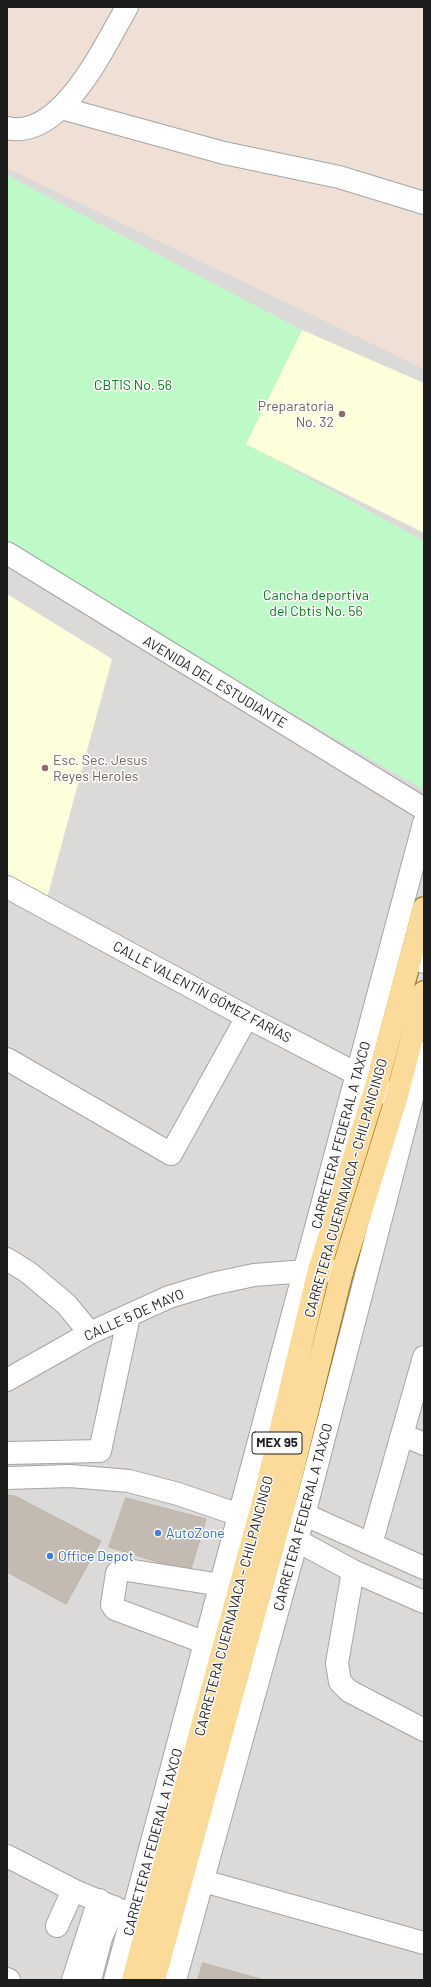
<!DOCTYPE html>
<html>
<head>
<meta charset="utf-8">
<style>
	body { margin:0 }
	#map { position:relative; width:431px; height:1987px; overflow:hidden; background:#eeebe2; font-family:Barlow,sans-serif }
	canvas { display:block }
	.frame { position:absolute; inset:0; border:8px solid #1d1d1d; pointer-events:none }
</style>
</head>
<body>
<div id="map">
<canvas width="431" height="1987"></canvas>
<div class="frame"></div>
</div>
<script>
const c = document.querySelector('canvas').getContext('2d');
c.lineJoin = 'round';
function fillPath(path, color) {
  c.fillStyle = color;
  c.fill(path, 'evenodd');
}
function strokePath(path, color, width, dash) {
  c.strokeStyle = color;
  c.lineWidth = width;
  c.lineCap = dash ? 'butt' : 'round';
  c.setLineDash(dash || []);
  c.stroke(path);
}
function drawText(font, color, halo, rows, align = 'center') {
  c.font = font + ' Barlow,sans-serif';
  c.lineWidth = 3;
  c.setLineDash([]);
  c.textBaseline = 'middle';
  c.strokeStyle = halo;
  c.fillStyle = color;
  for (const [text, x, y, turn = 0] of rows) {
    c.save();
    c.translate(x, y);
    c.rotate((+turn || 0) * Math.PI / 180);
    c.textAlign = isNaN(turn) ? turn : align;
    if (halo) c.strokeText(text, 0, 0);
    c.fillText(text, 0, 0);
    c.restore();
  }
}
const residential = new Path2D(`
	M7,7H424V1980H7Z`);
const education = new Path2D(`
	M302,330L424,383V533L245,444Z
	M7,594L112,659L47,898L7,876Z`);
const military = new Path2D(`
	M7,7H424V369L7,168Z`);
const park = new Path2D(`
	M7,175L302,330L246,444L424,541V782L422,789L153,632L7,544Z`);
const building = new Path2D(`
	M7,1495L15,1496L101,1541L66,1604L7,1572Z
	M126,1498L206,1519L190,1572L109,1547Z
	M203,1963L264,1980H198Z`);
const minor = new Path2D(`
	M61,108L224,153L339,177L424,203
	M7,128C61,141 105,45 127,7
	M7,553L424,809
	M7,887L247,1017L357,1074L396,1099
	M411,957L424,962
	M7,1059L171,1154L247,1017
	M7,1259L29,1273L66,1304L90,1333
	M7,1380L90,1333L169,1297L212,1284L254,1275L319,1270L342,1272
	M403,1435L424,1444
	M7,1453L100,1451L129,1316
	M7,1478L70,1476L129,1481L178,1494L254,1520
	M292,1509L424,1568
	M285,1534L353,1571L424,1602
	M371,1544L424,1357
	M353,1571L337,1663L340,1682L349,1691L424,1730
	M206,1643L115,1609L112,1605L117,1573L121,1569L221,1585
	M7,1856L73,1890L134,1916
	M189,1877L424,1943
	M57,1926L73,1890
	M7,1979L9,1980
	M73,1980L99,1900
	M90,1980L101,1938L114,1907
	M115,1980L424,823
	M175,1980L304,1515L424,1052`);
const major = new Path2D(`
	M133,1980L265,1495L319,1270L376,1087L424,908
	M154,1980L284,1505L342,1272L396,1099L424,992`);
const markers = [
	[342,414,4,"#8d6e63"],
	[45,768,4,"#8d6e63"],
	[158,1533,4,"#3f7fe0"],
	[50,1556,4,"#3f7fe0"]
];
const shields = [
	[277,1443,50]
];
const shieldNames = [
	["MEX 95",277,1443]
];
const parkNames = [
	["CBTIS No. 56",133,385],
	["Cancha deportiva",316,595],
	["del Cbtis No. 56",316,611]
];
const educationNames = [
	["Preparatoria",334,406],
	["No. 32",334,422],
	["Esc. Sec. Jesus",53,760,"left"],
	["Reyes Heroles",53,776,"left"]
];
const streetNames = [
	["AVENIDA DEL ESTUDIANTE",215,682,31],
	["CALLE VALENTÍN GÓMEZ FARÍAS",202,992,28],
	["CARRETERA FEDERAL A TAXCO",341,1135,-75],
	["CARRETERA CUERNAVACA - CHILPANCINGO",346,1188,-74],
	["CALLE 5 DE MAYO",134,1315,-24],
	["CARRETERA FEDERAL A TAXCO",303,1517,-75],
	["CARRETERA CUERNAVACA - CHILPANCINGO",234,1606,-75],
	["CARRETERA FEDERAL A TAXCO",153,1842,-75]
];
const shopNames = [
	["AutoZone",166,1533],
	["Office Depot",58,1556]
];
fillPath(residential, '#dbdad9');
fillPath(education, '#fcffda');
fillPath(military, '#f0dfd5');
fillPath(park, '#bdfac7');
fillPath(building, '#c3bab2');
strokePath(building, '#c0b3a4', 1);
strokePath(minor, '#a4a4a4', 24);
strokePath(major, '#957000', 24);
strokePath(minor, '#fff', 22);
strokePath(major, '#fcda99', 22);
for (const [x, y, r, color] of markers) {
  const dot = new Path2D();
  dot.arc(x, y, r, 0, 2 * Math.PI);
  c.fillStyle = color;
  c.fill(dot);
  strokePath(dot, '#fff', 1.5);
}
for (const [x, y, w] of shields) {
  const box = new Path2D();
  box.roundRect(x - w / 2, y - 11, w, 22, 3);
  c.fillStyle = '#fff';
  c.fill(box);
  strokePath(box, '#1d1d1d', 1);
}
drawText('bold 13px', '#1d1d1d', null, shieldNames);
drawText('14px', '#0a7b1d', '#fff', parkNames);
drawText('14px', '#785e54', '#fff', educationNames, 'right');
drawText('14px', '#1d1d1d', '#fff', streetNames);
drawText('14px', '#366cbe', '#fff', shopNames, 'left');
</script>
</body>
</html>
